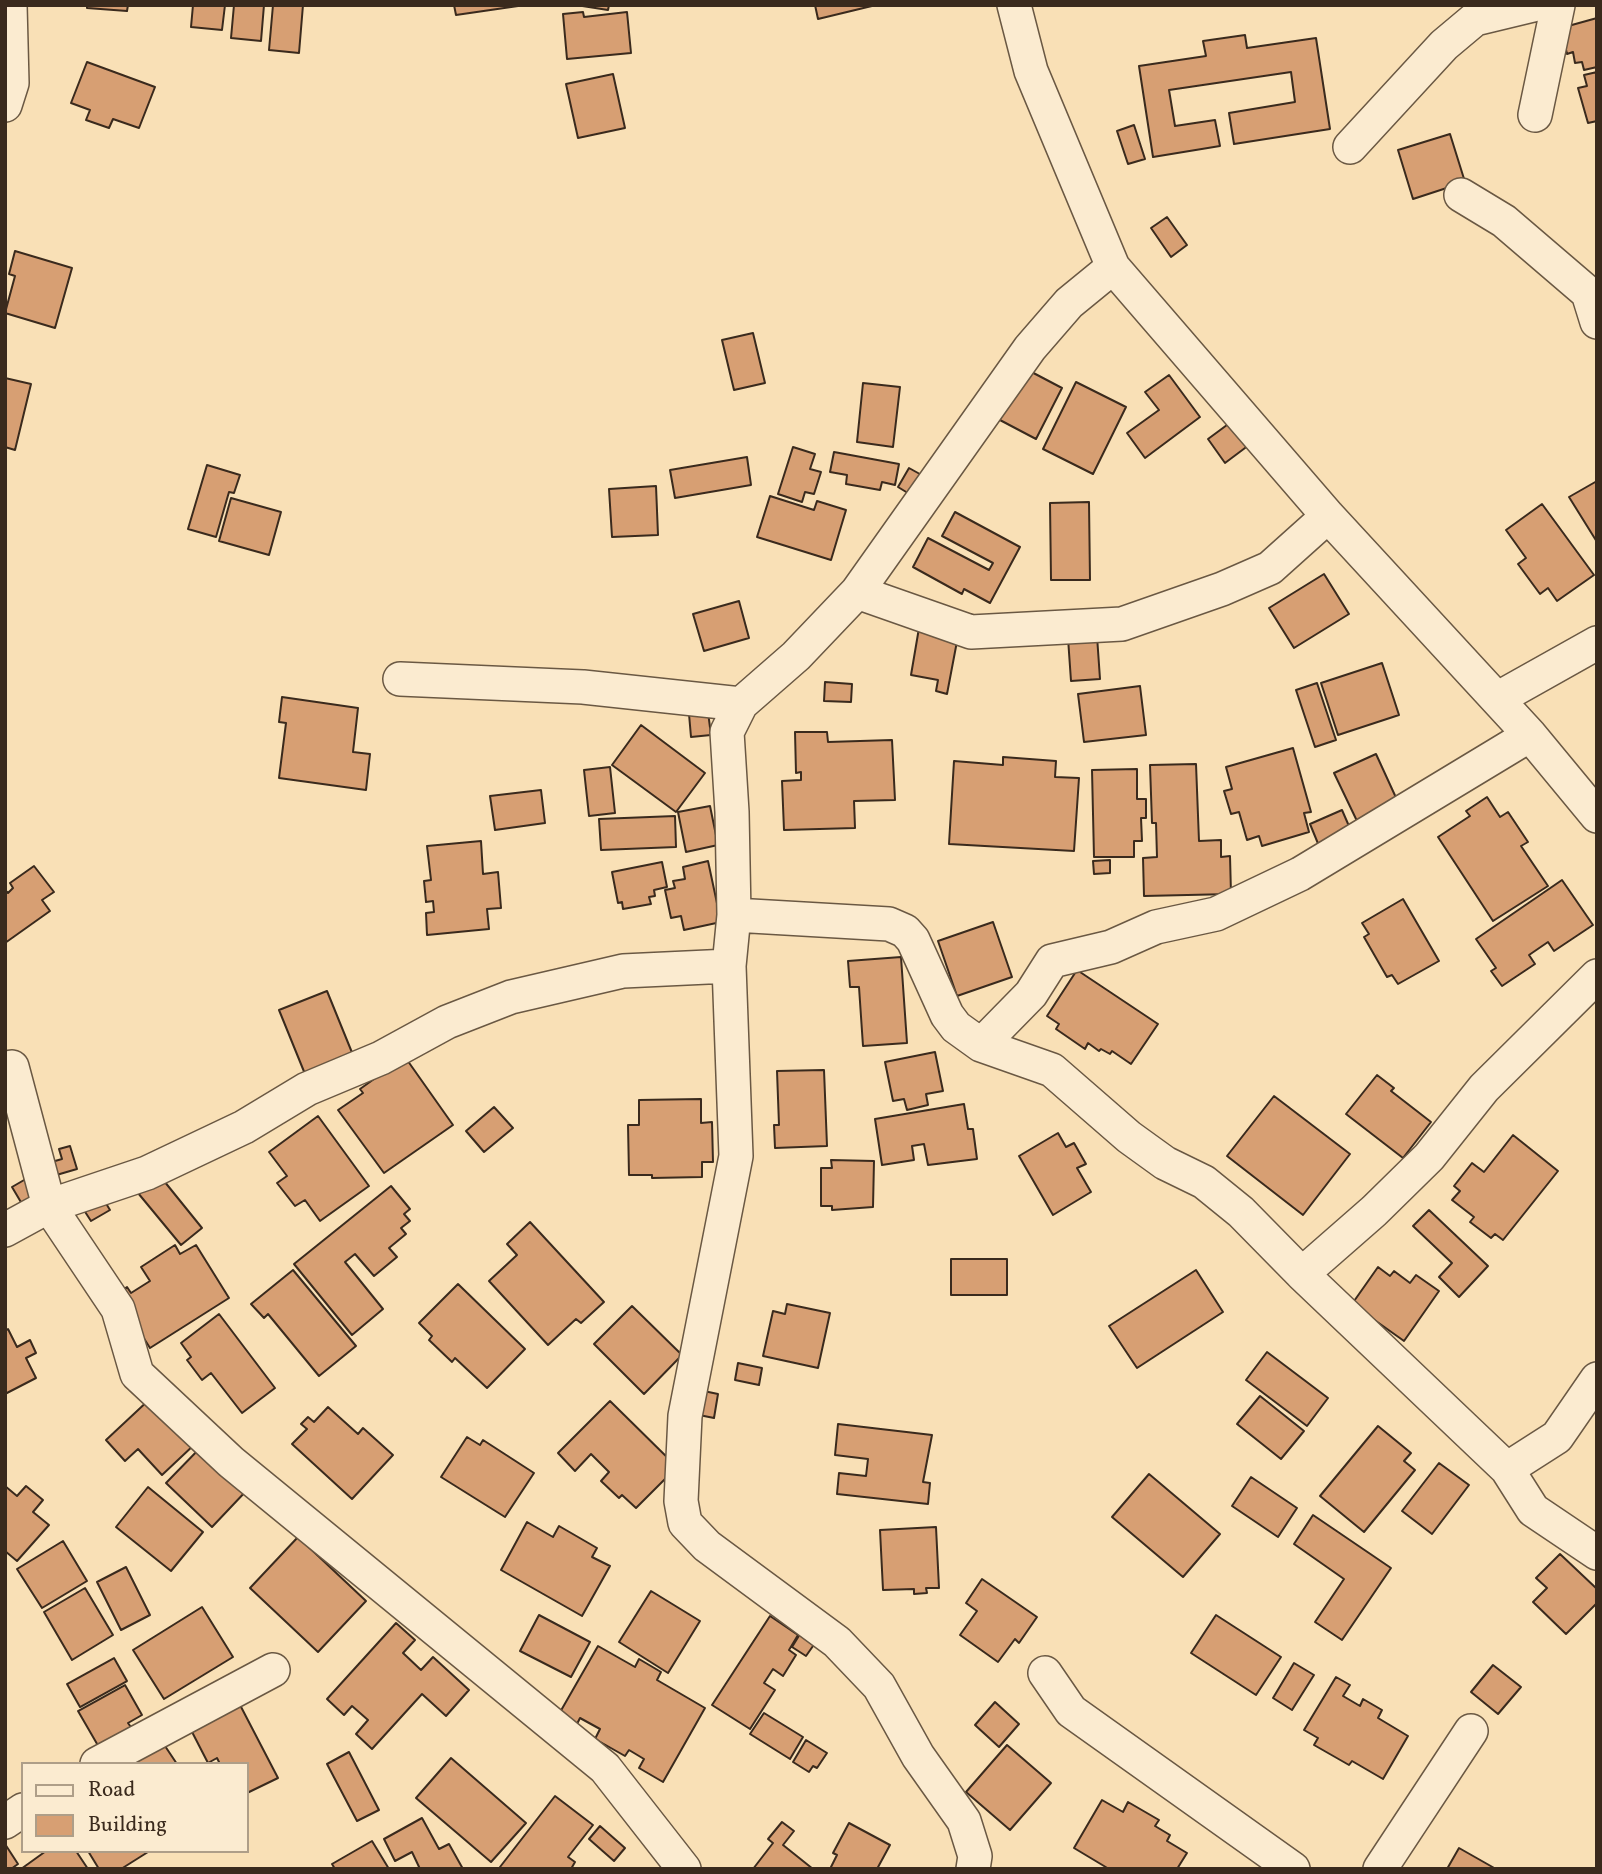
<!DOCTYPE html>
<html>
<head>
<meta charset="utf-8">
<style>
	body { margin:0 }
	#map { position:relative; width:1602px; height:1874px; overflow:hidden; background:#f9e0b6; font-family:Vollkorn,serif }
	canvas { display:block }
	.frame { position:absolute; inset:0; border:7px solid #3a2a1d; pointer-events:none }
	.legend { position:absolute; left:21px; top:1762px; width:228px; height:91px; box-sizing:border-box; background:#fbebd0; border:2px solid #ae9e88; margin:0; padding:9px 12px; list-style:none; font-size:21px; color:#3a2a1d }
	.legend li { display:flex; align-items:center; gap:14px; height:35px }
	.legend b { width:35px; border:2px solid #ae9e88 }
</style>
</head>
<body>
<div id="map">
<canvas width="1602" height="1874"></canvas>
<div class="frame"></div>
<ul class="legend">
<li><b style="height:9px;background:#fbebd0"></b>Road</li>
<li><b style="height:19px;background:#d79f73"></b>Building</li>
</ul>
</div>
<script>
const c = document.querySelector('canvas').getContext('2d');
c.lineJoin = 'round';
function fillPath(path, color) {
  c.fillStyle = color;
  c.fill(path, 'evenodd');
}
function strokePath(path, color, width, dash) {
  c.strokeStyle = color;
  c.lineWidth = width;
  c.lineCap = dash ? 'butt' : 'round';
  c.setLineDash(dash || []);
  c.stroke(path);
}
const building = new Path2D(`
	M87,5H128L127,11L87,8Z
	M193,5H225L222,30L191,27Z
	M234,5H264L261,41L231,38Z
	M273,5H303L299,53L269,50Z
	M454,5H525L456,15Z
	M576,5H609L608,10Z
	M815,5H876L818,19Z
	M583,12L584,17L627,12L631,53L567,59L563,14Z
	M1597,18V67L1584,70L1582,62L1575,63L1573,52L1567,54L1561,28Z
	M1245,35L1247,48L1316,38L1330,129L1234,144L1229,113L1295,102L1291,72L1169,90L1175,126L1215,120L1220,146L1153,157L1139,66L1206,56L1203,41Z
	M87,62L155,87L139,128L113,119L109,128L86,120L90,110L71,103Z
	M1597,72V121L1588,123L1578,88L1587,86L1584,75Z
	M613,74L625,128L578,138L566,84Z
	M1134,125L1145,159L1128,164L1117,131Z
	M1450,134L1465,182L1413,199L1398,150Z
	M1167,217L1187,245L1171,257L1151,228Z
	M15,251L72,268L55,328L5,313L15,276L9,274Z
	M753,333L765,383L734,390L722,340Z
	M1024,368L1062,388L1036,439L998,419Z
	M1169,375L1200,417L1145,458L1127,433L1159,410L1145,392Z
	M5,378L31,384L15,450L5,447Z
	M1076,382L1126,407L1093,474L1043,449Z
	M863,383L900,387L893,447L857,442Z
	M1231,422L1249,445L1225,463L1208,439Z
	M793,447L815,454L810,469L821,472L814,494L805,492L802,502L778,494Z
	M834,452L899,464L895,485L882,482L880,490L846,484L847,475L830,472Z
	M747,457L751,485L675,498L670,470Z
	M207,465L240,475L234,493L229,492L216,537L188,529Z
	M909,468L927,478L916,498L898,487Z
	M1597,481V542L1569,497Z
	M656,486L658,535L612,537L609,489Z
	M770,496L814,510L817,501L846,510L831,560L757,537Z
	M231,498L281,512L269,555L219,541Z
	M1089,502L1090,580H1051L1050,503Z
	M1542,504L1594,575L1557,601L1548,588L1540,594L1518,564L1526,558L1506,530Z
	M955,512L1020,547L990,603L964,589L962,594L913,567L928,538L989,570L993,563L942,536Z
	M1324,574L1349,614L1294,648L1269,608Z
	M739,601L749,638L704,651L693,614Z
	M919,628L958,636L947,694L936,691L938,680L911,675Z
	M1097,636L1100,679L1071,681L1068,638Z
	M1382,663L1399,715L1338,735L1321,683Z
	M825,682L852,684L851,702L824,701Z
	M1317,683L1336,740L1315,747L1296,690Z
	M1140,686L1146,735L1084,742L1078,694Z
	M282,697L358,708L353,752L370,754L366,790L279,778L286,723L279,722Z
	M708,712L711,735L691,737L689,714Z
	M641,725L705,773L676,812L612,765Z
	M795,732H827L828,742L892,740L895,800L854,801L855,828L784,830L782,781L801,780V772L796,773Z
	M1293,748L1311,812L1304,813L1309,832L1262,846L1259,836L1247,840L1239,812L1231,814L1224,791L1232,789L1226,767Z
	M1376,754L1398,802L1357,821L1334,773Z
	M1003,757L1056,761L1055,777L1079,778L1074,851L949,844L954,761L1003,765Z
	M1196,764L1199,841L1221,840V857L1230,856L1231,894L1144,896L1143,858L1157,857L1156,823H1152L1150,765Z
	M610,767L615,813L589,816L584,770Z
	M1137,769V799H1146V818H1141L1142,841H1134V857H1094L1092,770Z
	M541,790L545,823L495,830L490,796Z
	M1487,797L1500,817L1508,812L1528,842L1521,846L1548,886L1493,921L1438,837L1470,816L1466,811Z
	M710,806L718,845L686,852L678,812Z
	M1342,810L1352,833L1319,846L1310,824Z
	M675,816L676,847L601,850L599,819Z
	M481,841L483,874L498,872L501,908L487,909L489,929L427,935L426,913L434,912L433,901L426,902L424,881L431,880L427,846Z
	M1110,860V873L1094,874L1093,861Z
	M708,861L721,922L684,930L681,916L671,918L665,890L675,888L673,881L685,879L683,867Z
	M662,862L667,887L654,890L655,896L649,897L651,904L623,909L622,902L618,903L612,872Z
	M34,866L54,892L42,900L50,911L5,943V890L8,893L13,888L10,883Z
	M1562,880L1593,925L1554,951L1548,942L1529,955L1535,964L1502,986L1491,971L1496,968L1476,939Z
	M1403,899L1439,961L1398,984L1392,975L1387,977L1364,937L1369,934L1362,923Z
	M993,922L1012,977L957,996L938,941Z
	M901,957L907,1043L863,1046L859,987H850L848,961Z
	M1077,970L1158,1024L1131,1064L1112,1051L1110,1054L1101,1049L1099,1051L1088,1043L1085,1049L1056,1029L1059,1024L1047,1016Z
	M327,991L353,1055L305,1074L279,1010Z
	M935,1052L943,1091L926,1094L928,1105L907,1110L904,1099L893,1101L885,1062Z
	M405,1057L453,1125L384,1173L338,1110L363,1093L360,1089Z
	M824,1070L827,1146L775,1148L774,1125H779L777,1071Z
	M1377,1075L1394,1088L1391,1091L1431,1122L1403,1158L1346,1114Z
	M1274,1096L1350,1154L1303,1215L1227,1156Z
	M701,1099V1123L712,1122L713,1162H702V1177L652,1178V1175H629L628,1125H639V1100Z
	M964,1104L968,1129H973L977,1159L928,1165L924,1144L912,1146L914,1160L882,1165L875,1119Z
	M494,1107L513,1128L484,1152L466,1131Z
	M318,1116L369,1186L320,1221L305,1200L295,1206L277,1183L287,1176L269,1152Z
	M1058,1133L1066,1147L1074,1143L1086,1164L1077,1168L1091,1192L1053,1215L1019,1156Z
	M1513,1135L1558,1171L1503,1240L1495,1234L1491,1238L1470,1222L1474,1217L1452,1200L1460,1191L1454,1186L1472,1163L1484,1172Z
	M70,1146L77,1169L53,1176L48,1163L62,1159L59,1149Z
	M831,1160L874,1161L873,1207L832,1210V1206H821V1168H832Z
	M31,1176L44,1198L25,1209L12,1187Z
	M160,1176L202,1228L181,1245L138,1193Z
	M391,1186L410,1209L404,1214L410,1221L401,1228L406,1234L389,1248L397,1257L374,1276L355,1254L345,1262L383,1309L352,1335L294,1264Z
	M99,1192L110,1210L91,1221L80,1204Z
	M1429,1210L1488,1266L1459,1297L1439,1277L1452,1263L1413,1226Z
	M530,1222L604,1302L581,1323L576,1319L548,1345L489,1281L517,1255L507,1244Z
	M175,1245L180,1254L196,1245L229,1298L150,1348L116,1294L127,1287L131,1293L150,1281L141,1267Z
	M951,1259H1007V1295H951Z
	M1378,1267L1390,1276L1394,1271L1410,1283L1416,1275L1439,1291L1404,1341L1352,1304Z
	M293,1270L356,1346L319,1376L268,1314L264,1318L251,1304Z
	M1196,1270L1223,1312L1137,1368L1109,1326Z
	M458,1284L525,1349L487,1388L455,1358L452,1362L429,1340L432,1336L419,1323Z
	M787,1304L830,1313L818,1368L763,1356L773,1311L785,1314Z
	M632,1306L682,1355L644,1394L594,1344Z
	M219,1314L275,1388L242,1413L211,1373L202,1380L187,1360L191,1357L181,1343Z
	M8,1329L17,1347L30,1340L36,1353L26,1358L36,1378L5,1394V1331Z
	M1267,1352L1328,1398L1307,1426L1246,1380Z
	M738,1363L762,1368L759,1385L735,1380Z
	M699,1390L718,1394L714,1418L694,1414Z
	M1260,1396L1304,1431L1281,1459L1237,1424Z
	M152,1397L196,1443L162,1475L138,1449L125,1461L106,1440Z
	M610,1401L677,1467L636,1508L622,1495L619,1498L601,1481L609,1472L591,1454L575,1471L558,1453Z
	M328,1407L358,1434L363,1428L393,1455L352,1499L292,1444L307,1429L301,1424L308,1417L314,1422Z
	M838,1424L932,1435L923,1482L930,1483L928,1504L837,1494L839,1473L866,1476L868,1459L835,1455Z
	M1378,1426L1411,1453L1404,1461L1415,1470L1364,1532L1320,1496Z
	M467,1437L480,1445L483,1440L534,1473L505,1517L441,1477Z
	M202,1446L248,1489L212,1527L166,1483Z
	M1439,1463L1469,1485L1432,1534L1402,1511Z
	M1149,1474L1220,1534L1183,1577L1112,1517Z
	M1251,1477L1297,1508L1278,1537L1232,1506Z
	M5,1486L17,1496L26,1486L43,1500L33,1512L49,1525L17,1561L5,1551Z
	M148,1487L203,1532L171,1571L116,1527Z
	M1313,1515L1391,1568L1342,1640L1315,1622L1344,1579L1294,1544Z
	M527,1522L553,1537L559,1526L597,1548L592,1557L610,1566L582,1616L501,1570Z
	M936,1527L939,1588H926L927,1593L914,1594V1589L883,1590L880,1530Z
	M298,1537L366,1601L318,1652L250,1588Z
	M63,1541L87,1581L42,1608L17,1569Z
	M1560,1554L1597,1589V1603L1566,1634L1533,1602L1547,1588L1536,1578Z
	M126,1567L150,1615L121,1630L97,1582Z
	M982,1579L1037,1617L1019,1643L1015,1639L998,1662L960,1635L977,1611L966,1603Z
	M85,1588L113,1635L72,1660L44,1612Z
	M651,1591L700,1621L668,1673L619,1642Z
	M202,1607L233,1657L164,1699L133,1650Z
	M539,1615L590,1642L571,1677L520,1651Z
	M1216,1615L1281,1657L1256,1695L1191,1653Z
	M770,1616L798,1635L789,1650L796,1655L783,1676L773,1669L764,1683L775,1690L750,1729L712,1705Z
	M396,1623L415,1640L403,1653L421,1670L433,1657L469,1690L446,1716L422,1694L372,1749L356,1734L368,1720L352,1706L344,1715L327,1699Z
	M805,1626L820,1636L806,1656L792,1647Z
	M598,1646L635,1667L639,1659L661,1672L657,1680L705,1708L663,1782L639,1768L644,1759L629,1750L625,1756L595,1739L600,1729L580,1718L577,1724L559,1714Z
	M114,1658L127,1681L80,1707L67,1684Z
	M1294,1663L1314,1675L1292,1710L1273,1698Z
	M1493,1665L1521,1687L1498,1714L1471,1692Z
	M1336,1677L1350,1685L1343,1696L1360,1706L1363,1699L1382,1710L1378,1718L1408,1736L1383,1779L1352,1761L1349,1765L1314,1745L1318,1738L1304,1730Z
	M125,1685L142,1715L128,1723L133,1730L100,1749L78,1711Z
	M995,1702L1019,1724L999,1747L975,1725Z
	M239,1703L278,1778L247,1793V1764H220L217,1758L208,1763L190,1728Z
	M764,1713L803,1737L790,1759L750,1734Z
	M161,1740L177,1764H126Z
	M806,1740L827,1753L817,1768L813,1766L809,1772L793,1762Z
	M1007,1745L1051,1783L1010,1830L966,1792Z
	M349,1752L379,1810L357,1821L327,1764Z
	M451,1758L526,1823L491,1862L416,1798Z
	M555,1796L593,1825L568,1857L575,1862L571,1869H503L500,1867Z
	M1102,1800L1123,1812L1128,1802L1159,1820L1155,1826L1170,1835L1167,1841L1187,1853L1177,1869H1109L1074,1848Z
	M422,1818L439,1849L449,1844L463,1869H420L412,1852L395,1861L384,1839Z
	M782,1822L794,1831L783,1845L813,1869H753L773,1843L768,1839Z
	M849,1823L890,1845L877,1869H830L837,1855L833,1853Z
	M600,1826L625,1848L614,1861L589,1839Z
	M372,1841L389,1869H335L332,1864Z
	M5,1844L18,1864L11,1869H5Z
	M1459,1848L1496,1869H1447Z
	M46,1851H76L88,1869H21Z
	M88,1851H148V1852L121,1869H99Z`);
const street = new Path2D(`
	M1014,5L1031,71L1113,267L1328,516L1530,735L1597,816
	M5,105L12,83L10,5
	M1535,115L1558,5
	M1350,147L1444,45L1475,19L1533,5
	M1461,195L1504,221L1588,293L1597,322
	M857,592L971,632L1122,624L1222,589L1270,568L1328,516
	M400,679L583,687L741,704
	M1497,699L1597,643
	M734,915L889,924L905,931L913,940L947,1015L956,1027L981,1045L1052,1070L1129,1137L1165,1163L1204,1182L1241,1212L1302,1274L1374,1211L1429,1157L1484,1088L1597,976
	M981,1045L1031,994L1052,961L1111,947L1156,927L1216,914L1300,874L1530,735
	M12,1067L49,1206L118,1309L137,1374L231,1462L605,1768L684,1869
	M5,1230L49,1206L147,1173L244,1127L307,1089L381,1058L447,1022L511,997L623,971L729,966
	M1302,1274L1507,1469L1533,1510L1597,1553
	M1507,1469L1557,1437L1597,1379
	M1045,1673L1071,1711L1293,1869
	M97,1764L273,1670
	M5,1822L23,1810
	M973,1869L975,1856L964,1821L918,1756L879,1686L837,1642L707,1546L685,1523L681,1501L685,1416L736,1156L729,966L734,915L732,812L727,732L741,704L796,656L857,592L1030,348L1069,303L1113,267
	M1380,1869L1471,1731`);
fillPath(building, '#d79f73');
strokePath(building, '#3a2a1d', 2);
strokePath(street, '#6a5843', 36);
strokePath(street, '#fbebd0', 33);
</script>
</body>
</html>
